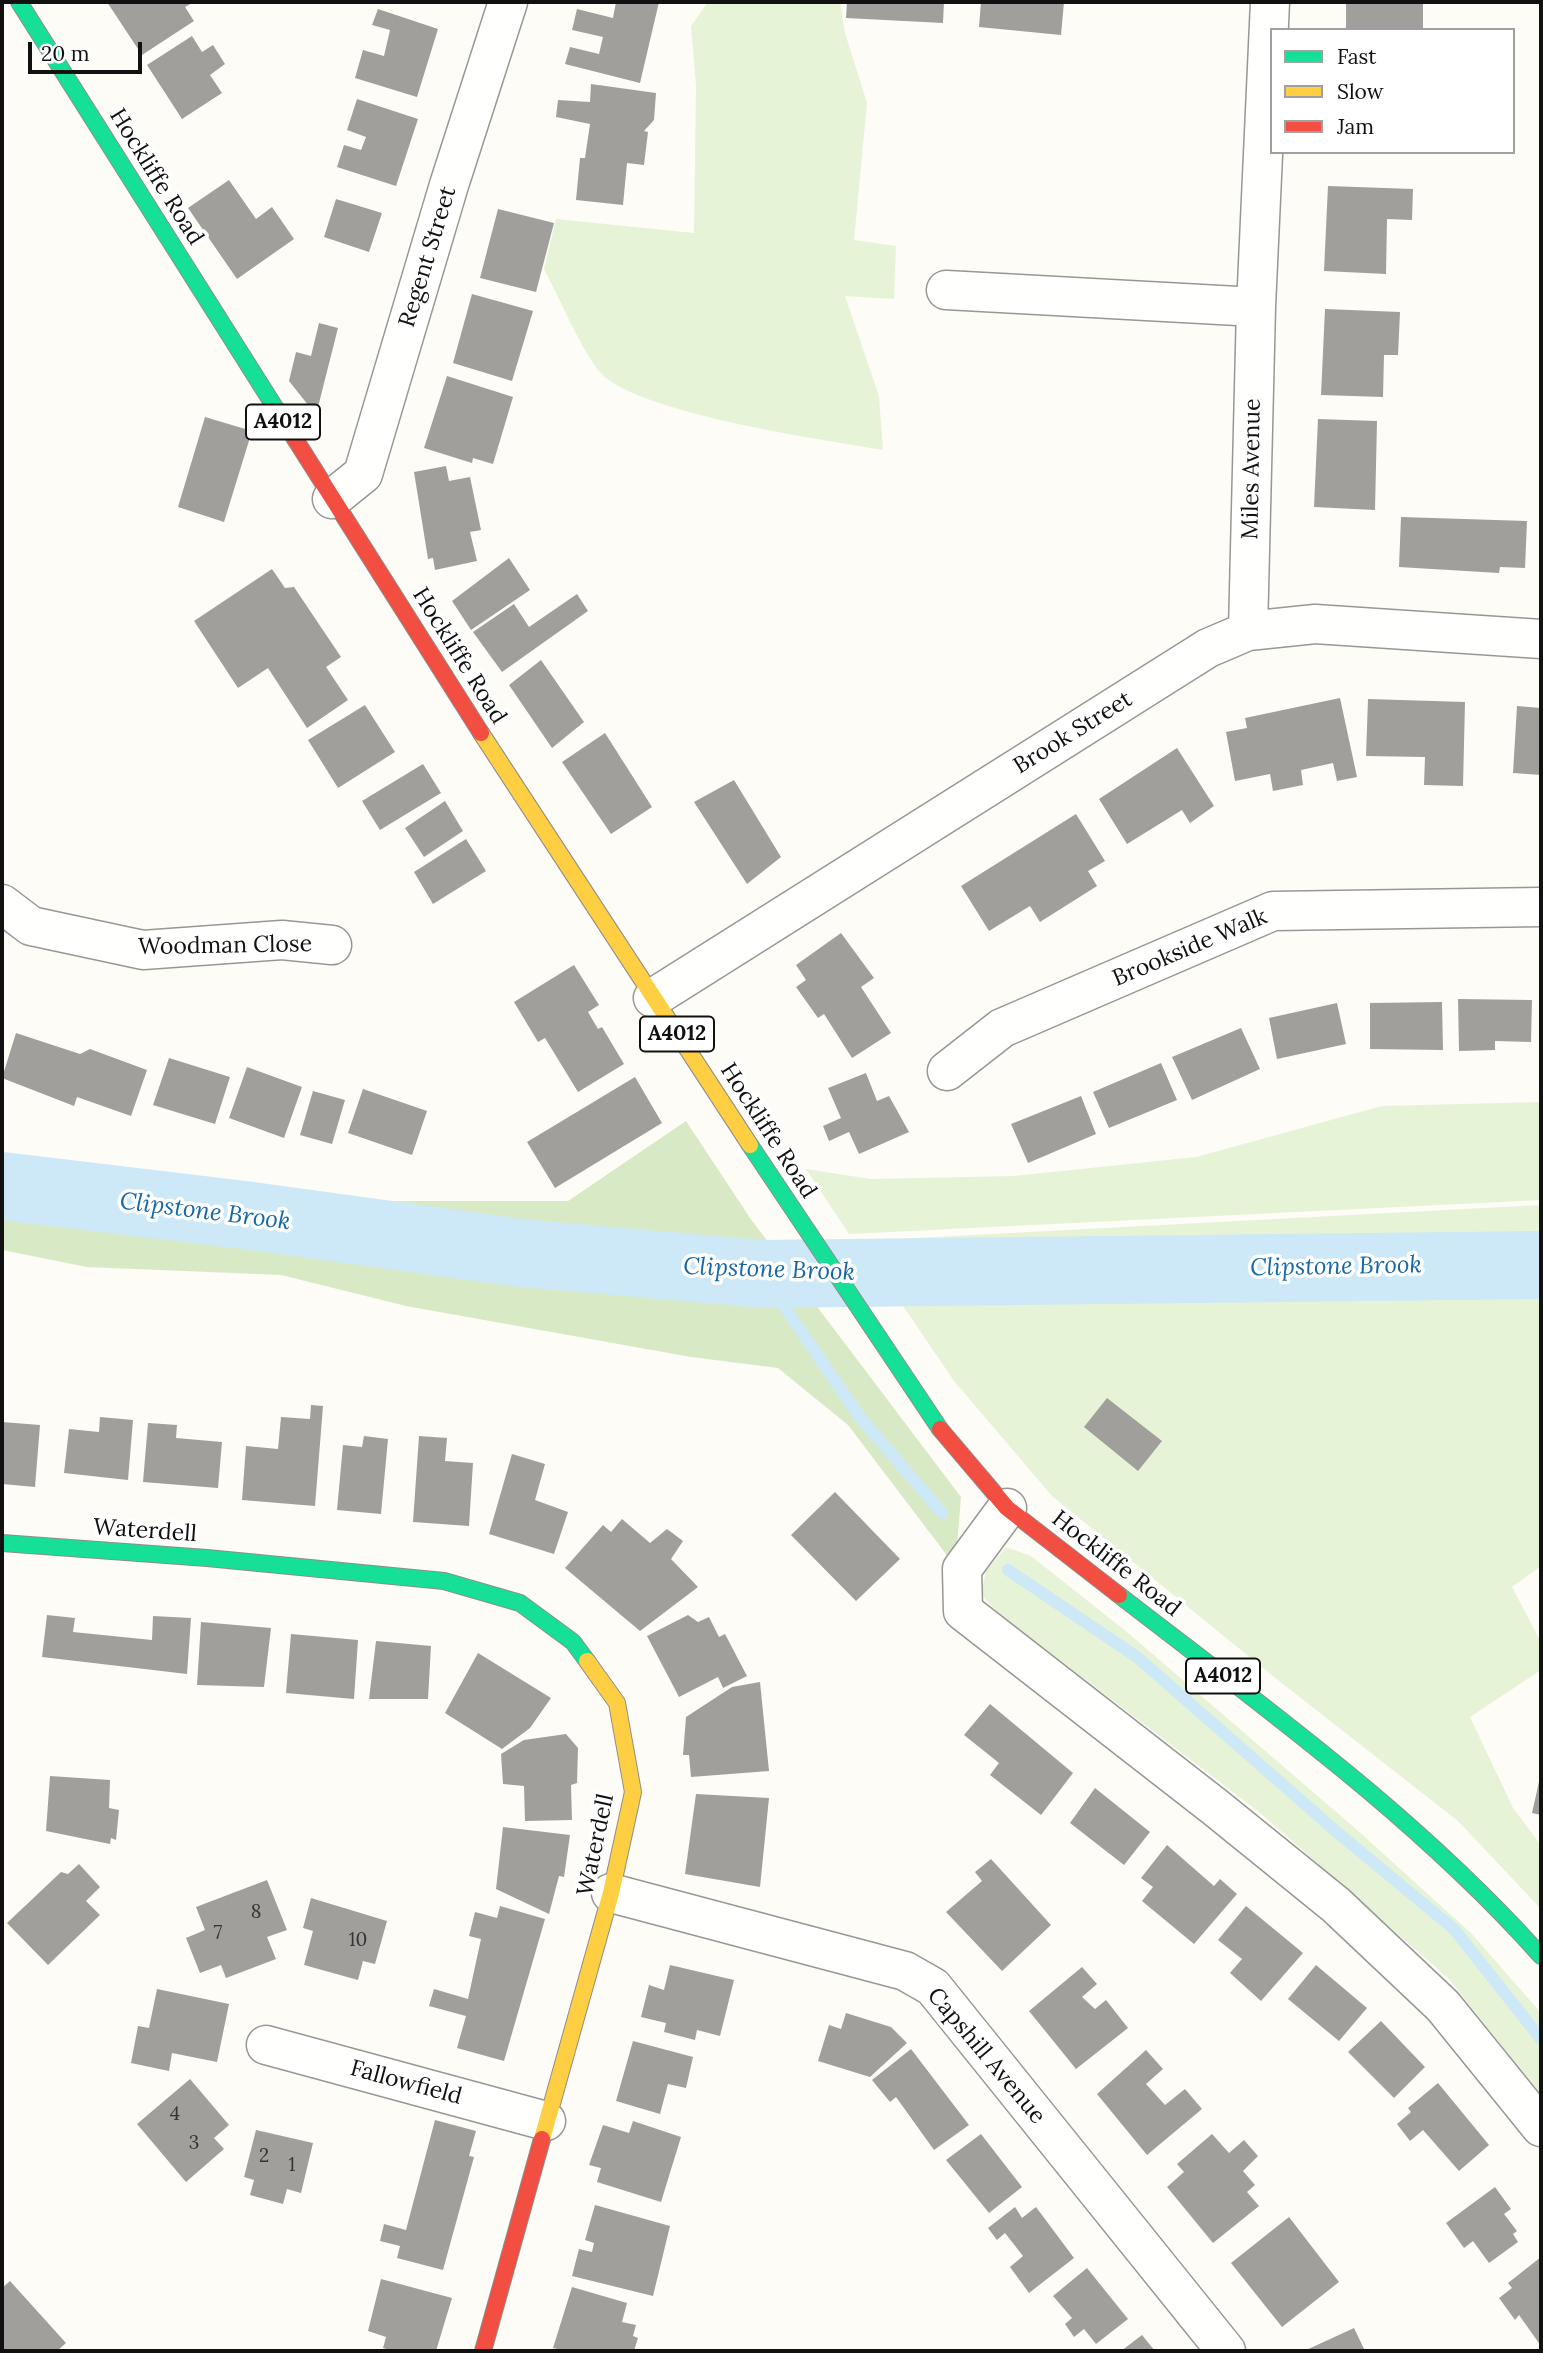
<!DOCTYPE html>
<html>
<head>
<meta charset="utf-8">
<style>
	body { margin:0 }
	#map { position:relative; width:1543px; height:2353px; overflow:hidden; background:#fdfcf7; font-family:Lora,serif }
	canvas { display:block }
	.frame { position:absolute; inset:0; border:4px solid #111; pointer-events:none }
	.legend { position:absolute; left:1270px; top:28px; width:245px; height:126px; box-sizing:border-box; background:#fff; border:2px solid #a0a0a0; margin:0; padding:9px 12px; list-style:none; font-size:21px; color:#111 }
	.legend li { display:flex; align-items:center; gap:14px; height:35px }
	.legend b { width:35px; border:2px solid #a0a0a0 }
	.scale { position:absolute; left:28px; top:42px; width:114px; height:32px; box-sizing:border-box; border:4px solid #111; border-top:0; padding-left:9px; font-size:21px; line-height:24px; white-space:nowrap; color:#111; -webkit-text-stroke:5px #fff; paint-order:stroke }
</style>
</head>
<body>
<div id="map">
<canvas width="1543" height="2353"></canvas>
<div class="frame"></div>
<ul class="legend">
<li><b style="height:9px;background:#16e098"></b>Fast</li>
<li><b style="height:9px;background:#ffcf43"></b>Slow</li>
<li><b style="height:9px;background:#f24e42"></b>Jam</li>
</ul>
<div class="scale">20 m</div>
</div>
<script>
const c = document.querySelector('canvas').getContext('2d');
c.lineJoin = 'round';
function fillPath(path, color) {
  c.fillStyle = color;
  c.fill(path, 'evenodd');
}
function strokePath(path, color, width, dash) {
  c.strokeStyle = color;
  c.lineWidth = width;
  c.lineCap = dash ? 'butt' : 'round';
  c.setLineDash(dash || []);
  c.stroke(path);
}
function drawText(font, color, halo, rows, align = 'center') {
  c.font = font + ' Lora,serif';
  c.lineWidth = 7;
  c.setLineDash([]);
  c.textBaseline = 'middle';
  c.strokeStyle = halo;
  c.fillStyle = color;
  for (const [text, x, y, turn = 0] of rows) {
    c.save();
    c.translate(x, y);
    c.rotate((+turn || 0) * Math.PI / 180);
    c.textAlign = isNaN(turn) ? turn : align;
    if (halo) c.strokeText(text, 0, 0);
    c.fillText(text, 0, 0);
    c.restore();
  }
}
const green = new Path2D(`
	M708,2H840L845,33L867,103L854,240L896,246L894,299L845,296L879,396L883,450C826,440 629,413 597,369C576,339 561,301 544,269L556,219L694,233L696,85L691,26Z
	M1541,1102V1200L849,1234L806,1169L871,1179L1014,1176L1196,1157L1382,1106Z
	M1541,1205V1566L1512,1587L1541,1642V1670L1470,1717L1513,1808L1541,1845V1909L1458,1821L1274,1677L1052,1496L954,1381L859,1241Z
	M1006,1547L1031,1556L1127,1632L1356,1829L1471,1933L1541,2013V2096L1449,1979L1259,1812L997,1612L981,1594L986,1571Z`);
const forest = new Path2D(`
	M686,1121L750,1218L961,1497L957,1545L949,1558L848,1425L778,1368L691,1357L406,1306L281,1275L87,1267L2,1250V1155L73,1170L384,1201H568Z`);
const stream = new Path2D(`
	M762,1274L859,1416L942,1513
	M1008,1570L1137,1657L1338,1833L1454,1929L1541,2039`);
const river = new Path2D(`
	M2,1186L244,1215L521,1253L762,1274L1541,1265`);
const building = new Path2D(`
	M107,2H194L185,7L194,21L142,55Z
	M616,2H659L640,83L565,64L570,47L599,54L603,37L572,30L577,9L613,18Z
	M847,2H944L943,23L846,18Z
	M981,2H1064L1061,35L979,27Z
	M1346,2H1423V30H1346Z
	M378,9L438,29L417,97L355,78L363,50L384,56L390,30L372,25Z
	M192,36L202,52L213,45L225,64L210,75L222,93L182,119L147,65Z
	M591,84L656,93L654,120L644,131L648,132L644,165L627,163L623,205L576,200L580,158H585L590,124L556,117L558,100L590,102Z
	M357,99L418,119L396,186L337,167L344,145L361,150L366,137L347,130Z
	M229,180L256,219L272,207L294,239L237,279L188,208Z
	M1328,186L1413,189L1412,220L1387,219L1386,274L1324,271Z
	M336,199L382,213L369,252L324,237Z
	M498,209L554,223L536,292L480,278Z
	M472,294L533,311L512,381L453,363Z
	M1325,309L1400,312L1398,355H1384L1383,397L1321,395Z
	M319,323L338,328L316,415L289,381L296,352L311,356Z
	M447,376L513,397L493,464L473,458L472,463L424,448Z
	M205,417L252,431L224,522L178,507Z
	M1318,419L1377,421L1375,510L1314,507Z
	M446,466L449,481L470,477L481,530L470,532L477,561L435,570L433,558L428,559L414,472Z
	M1401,517L1527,521L1525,568L1500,567L1499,573L1399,567Z
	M509,558L530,590L471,630L452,601Z
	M272,569L285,588L294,587L341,657L326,667L348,700L307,728L268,668L238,688L194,621Z
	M577,594L588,611L502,672L473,632L514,604L529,627Z
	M541,660L584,722L552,748L509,685Z
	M1340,698L1357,777L1337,781L1333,763L1301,770L1303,785L1273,791L1270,774L1235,781L1226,732L1247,728L1245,718Z
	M1368,699L1465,702L1463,786L1424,785L1425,757L1366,756Z
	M365,705L395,752L338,788L308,740Z
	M1517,706L1541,708V775L1513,773Z
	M605,733L652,807L611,834L562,762Z
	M1177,748L1214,806L1190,823L1182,810L1127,844L1099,799Z
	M423,764L441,793L380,830L362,801Z
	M734,780L781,857L747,884L694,802Z
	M445,801L463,831L424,857L405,828Z
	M1076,814L1105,861L1088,871L1097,886L1040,922L1030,906L989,931L961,886Z
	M466,839L486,871L433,904L414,872Z
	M841,933L874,978L861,987L891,1033L852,1058L824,1014L818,1018L796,987L806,980L796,965Z
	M574,965L599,1005L588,1012L598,1029L602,1027L624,1064L578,1092L545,1038L538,1042L514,1002Z
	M1458,999L1532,1000L1531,1042L1495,1041V1050L1459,1051Z
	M1442,1002L1443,1050L1370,1049V1003Z
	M1337,1003L1346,1044L1277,1059L1269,1018Z
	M1241,1028L1260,1069L1192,1100L1172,1057Z
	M16,1033L80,1054L90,1049L147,1070L131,1116L77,1097L74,1106L2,1078Z
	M169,1058L230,1077L215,1124L153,1105Z
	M1161,1063L1177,1100L1109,1128L1093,1092Z
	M247,1067L302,1087L284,1138L229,1118Z
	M866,1073L877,1101L889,1096L909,1132L859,1154L849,1132L829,1141L823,1126L841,1118L828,1088Z
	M635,1077L662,1123L555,1188L527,1142Z
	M363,1089L427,1111L412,1155L348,1133Z
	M313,1091L345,1100L332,1144L300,1135Z
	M1081,1096L1096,1134L1028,1163L1011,1124Z
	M1107,1398L1162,1441L1138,1471L1084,1427Z
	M311,1405L323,1406L315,1506L242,1500L246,1446L278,1449L281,1417L310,1419Z
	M100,1417L133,1420L128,1480L64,1473L69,1429L99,1432Z
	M2,1422L40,1425L35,1487L2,1484Z
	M148,1423L177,1425L176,1438L222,1442L218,1488L143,1482Z
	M364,1436L388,1439L381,1514L337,1510L343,1445L362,1447Z
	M419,1436L447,1438L445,1461L473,1463L469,1526L413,1522Z
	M512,1454L545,1464L535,1500L568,1512L554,1554L489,1534Z
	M835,1492L900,1559L856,1601L791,1535Z
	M622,1519L650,1543L667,1529L683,1541L671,1559L698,1587L640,1631L565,1568L603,1525L611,1532Z
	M47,1615L75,1618L73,1632L152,1640L153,1616L191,1618L187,1674L42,1657Z
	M688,1615L698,1622L709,1617L719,1637L725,1634L747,1676L723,1688L718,1677L679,1697L647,1636Z
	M201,1622L271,1628L264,1687L197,1685Z
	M291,1634L358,1640L354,1699L286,1693Z
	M376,1641L431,1646L428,1699H369Z
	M478,1653L551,1698L530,1728L502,1749L445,1713Z
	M760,1682L769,1771L691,1777L689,1755H683L686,1717L732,1687Z
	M990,1704L1073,1773L1041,1815L990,1775L999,1763L964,1735Z
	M566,1734L578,1748L577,1783L571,1785L572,1820L525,1821L524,1786L503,1784L501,1754L524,1740Z
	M1541,1773V1815L1532,1813Z
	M50,1776L110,1780L109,1808L119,1810L116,1840L111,1838L110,1844L46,1831Z
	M1095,1788L1150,1832L1124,1865L1070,1823Z
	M696,1794L769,1798L760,1887L685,1874Z
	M503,1827L570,1835L564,1877L559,1876L549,1914L496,1889Z
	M1167,1845L1214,1886L1220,1879L1237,1894L1194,1944L1142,1901L1153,1887L1141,1878Z
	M991,1859L1051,1925L1002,1971L946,1912L982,1881L975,1872Z
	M79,1864L100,1887L86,1901L100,1915L48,1965L7,1923L61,1872L68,1874Z
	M267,1880L287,1930L267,1937L276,1959L226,1978L221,1965L200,1973L186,1938L205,1930L196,1907Z
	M311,1898L387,1921L375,1964L363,1961L358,1980L304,1965L313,1931L303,1928Z
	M500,1906L545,1919L504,2061L457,2048L466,2016L429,2006L434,1989L468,1999L481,1939L469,1936L475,1912L497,1918Z
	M1246,1906L1303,1953L1261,2001L1230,1973L1242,1959L1218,1940Z
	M670,1965L734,1980L720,2036L697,2030L695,2040L664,2032L666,2023L641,2017L649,1985L664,1990Z
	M1316,1965L1367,2008L1339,2041L1288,1999Z
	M1082,1967L1097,1984L1082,1997L1095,2009L1106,2000L1128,2028L1076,2069L1029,2011Z
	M157,1989L229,2004L217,2062L172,2053L169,2071L131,2063L138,2026L149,2028Z
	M846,2013L891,2027L907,2043L870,2077L818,2061L829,2025L841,2029Z
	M1381,2021L1425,2067L1394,2098L1348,2052Z
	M633,2041L693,2057L686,2088L668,2084L660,2114L616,2101Z
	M911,2049L969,2125L934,2150L896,2097L890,2102L872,2080Z
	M1146,2050L1163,2069L1146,2084L1165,2105L1185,2089L1202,2109L1147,2155L1097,2094Z
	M190,2079L229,2125L214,2138L224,2149L186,2182L137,2124Z
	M1438,2083L1489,2145L1459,2171L1423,2130L1410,2141L1397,2124L1411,2112L1408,2108Z
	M435,2120L476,2131L469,2156L474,2157L443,2270L397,2258L400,2246L380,2241L384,2224L406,2230Z
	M633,2121L681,2137L661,2202L597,2182L601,2168L589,2165L603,2125L629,2133Z
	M256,2130L313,2143L301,2193L287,2189L283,2204L250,2195L254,2180L244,2177Z
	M981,2134L1022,2187L989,2213L946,2160Z
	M1212,2134L1229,2153L1244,2140L1258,2156L1243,2171L1255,2185L1247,2192L1259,2206L1213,2243L1167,2187L1184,2172L1177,2164Z
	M1495,2187L1511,2209L1504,2214L1517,2231L1513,2234L1518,2242L1489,2263L1473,2241L1464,2248L1446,2223Z
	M595,2205L670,2226L653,2296L572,2276L579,2249L592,2252L594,2243L585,2240Z
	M1015,2207L1022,2218L1036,2207L1074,2258L1029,2293L1010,2267L1023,2256L1005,2233L997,2240L988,2228Z
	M1289,2217L1339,2282L1282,2327L1231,2263Z
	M1541,2257V2346L1519,2315L1515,2320L1499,2298L1512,2288L1508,2283Z
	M1087,2268L1128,2319L1096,2344L1084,2329L1074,2337L1065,2324L1072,2318L1053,2296Z
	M381,2279L452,2298L436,2351H393L383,2348L386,2337L368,2331Z
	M10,2281L66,2343L57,2351H2V2288Z
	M572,2287L627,2303L622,2322L636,2325L633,2336L638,2338L634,2351H567L553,2348Z
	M1354,2328L1365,2351H1304Z
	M1142,2335L1155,2351H1121Z`);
const street = new Path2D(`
	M946,290L1256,307
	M332,499L363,474L449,185L508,2
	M1248,631L1256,307L1270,2
	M2,904L31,926L143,950L282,940L332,945
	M653,998L1208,648L1248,631L1315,624L1541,639
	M947,1071L1002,1028L1273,911L1541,907
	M1007,1508L962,1569L963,1611L1215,1807L1336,1905L1443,2006L1541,2127
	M611,1893L905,1971L933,1987L1226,2351
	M266,2045L546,2121`);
const fast = new Path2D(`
	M19,2L295,439
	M750,1145L940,1429
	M2,1543L207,1558L444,1581L520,1603L573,1642L587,1661
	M1119,1595C1265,1708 1417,1817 1541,1956`);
const slow = new Path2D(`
	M481,733L750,1145
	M542,2139L611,1893L633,1792L617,1703L587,1661`);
const jam = new Path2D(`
	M295,439L481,733
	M940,1429L1007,1508L1119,1595
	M483,2351L542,2139`);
const numberNames = [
	["8",256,1913],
	["7",218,1934],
	["10",358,1941],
	["4",175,2115],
	["3",194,2144],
	["2",264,2157],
	["1",292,2166]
];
const shields = [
	[283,422,74],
	[677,1034,74],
	[1223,1676,74]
];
const shieldNames = [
	["A4012",283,422],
	["A4012",677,1034],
	["A4012",1223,1676]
];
const streetNames = [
	["Hockliffe Road",156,177,58],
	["Regent Street",428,257,-73],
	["Miles Avenue",1252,469,-89],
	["Hockliffe Road",459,656,58],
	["Brook Street",1073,733,-32],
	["Woodman Close",225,946,-1],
	["Brookside Walk",1190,948,-23],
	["Hockliffe Road",768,1131,57],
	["Waterdell",145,1531,4],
	["Hockliffe Road",1116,1564,38],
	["Waterdell",596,1845,-78],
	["Capshill Avenue",986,2056,50],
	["Fallowfield",406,2083,15]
];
const waterNames = [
	["Clipstone Brook",205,1212,7],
	["Clipstone Brook",1336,1267,-1],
	["Clipstone Brook",769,1270,2]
];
fillPath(green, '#e7f3d7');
fillPath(forest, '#d8eac5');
strokePath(stream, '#cde8f7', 12);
strokePath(river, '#cde8f7', 68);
fillPath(building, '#a19f9c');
strokePath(street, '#979795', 41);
strokePath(fast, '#8e8d8b', 18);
strokePath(slow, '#8e8d8b', 18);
strokePath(jam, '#8e8d8b', 18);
strokePath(street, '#fffffe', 38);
strokePath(fast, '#16e098', 16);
strokePath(slow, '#ffcf43', 16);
strokePath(jam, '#f24e42', 16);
drawText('19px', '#353434', null, numberNames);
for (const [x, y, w] of shields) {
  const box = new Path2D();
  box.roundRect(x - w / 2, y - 17.5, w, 35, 5);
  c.fillStyle = '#fff';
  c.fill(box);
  strokePath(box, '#111', 2);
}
drawText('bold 21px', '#111', null, shieldNames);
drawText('23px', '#111', '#fff', streetNames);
drawText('italic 24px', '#1768a6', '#fff', waterNames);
</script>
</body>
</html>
